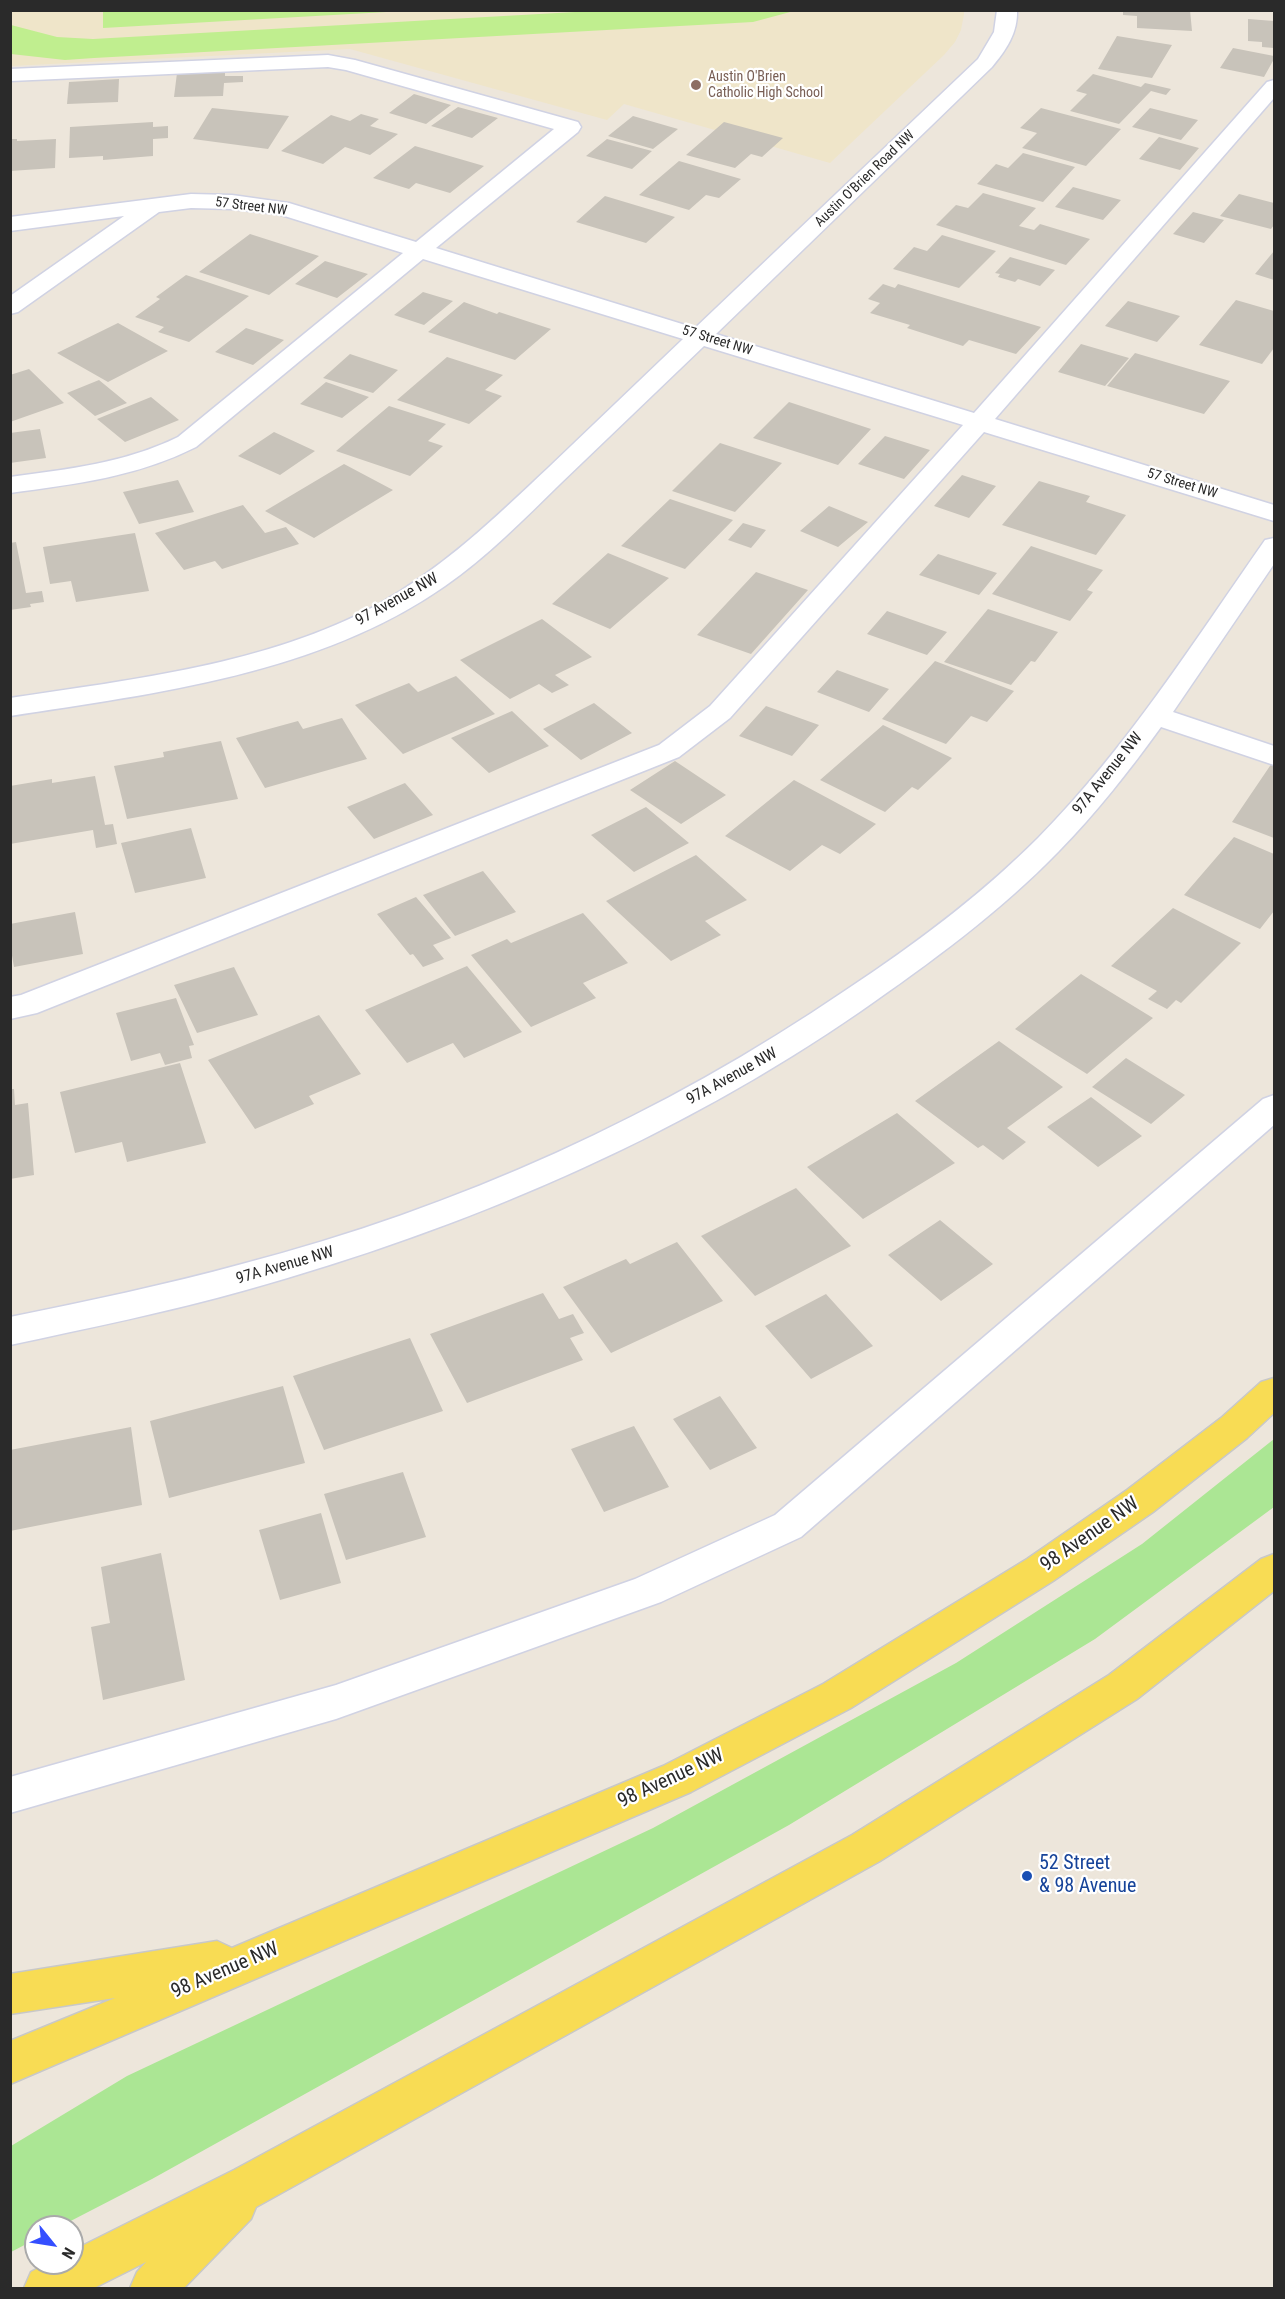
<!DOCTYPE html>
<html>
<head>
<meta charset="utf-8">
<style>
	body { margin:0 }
	#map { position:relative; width:1285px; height:2299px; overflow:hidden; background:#ede6db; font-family:"Roboto Condensed",sans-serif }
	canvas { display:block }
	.frame { position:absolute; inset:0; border:12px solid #2a2a2a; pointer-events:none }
	.north { position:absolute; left:24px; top:2215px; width:60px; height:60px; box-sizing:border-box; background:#fff; border:2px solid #aaa; border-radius:50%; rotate:120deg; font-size:16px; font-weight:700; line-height:24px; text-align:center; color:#2a2a2a }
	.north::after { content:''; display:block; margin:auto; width:21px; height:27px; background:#354fff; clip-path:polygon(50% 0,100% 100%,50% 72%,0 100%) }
</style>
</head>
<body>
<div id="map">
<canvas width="1285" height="2299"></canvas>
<div class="frame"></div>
<div class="north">N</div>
</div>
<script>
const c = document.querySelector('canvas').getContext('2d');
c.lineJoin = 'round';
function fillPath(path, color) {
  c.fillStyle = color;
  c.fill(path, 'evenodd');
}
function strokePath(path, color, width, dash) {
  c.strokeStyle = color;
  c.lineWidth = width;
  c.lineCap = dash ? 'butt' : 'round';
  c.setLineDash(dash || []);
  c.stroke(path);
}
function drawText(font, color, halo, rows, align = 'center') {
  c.font = font + ' "Roboto Condensed",sans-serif';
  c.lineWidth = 4.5;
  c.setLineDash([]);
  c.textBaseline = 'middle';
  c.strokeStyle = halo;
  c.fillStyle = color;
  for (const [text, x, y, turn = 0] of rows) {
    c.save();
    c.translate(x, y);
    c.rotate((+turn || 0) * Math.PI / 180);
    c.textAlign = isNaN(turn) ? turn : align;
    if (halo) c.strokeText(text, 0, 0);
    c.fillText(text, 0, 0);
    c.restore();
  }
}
const education = new Path2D(`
	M11,11H964V14L961,30L955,42L944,55L830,163L624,104L607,120L350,49L11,66Z`);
const green = new Path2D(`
	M1274,1439V1507L1095,1639L789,1825L152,2179L59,2227H36V2239L11,2252V2146L127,2076L653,1828L956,1663L1142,1544Z`);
const pitch = new Path2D(`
	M103,11V10L404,11L103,28Z
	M593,11H794L753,22L94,58L65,60L11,54V25L57,37L93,39Z`);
const building = new Path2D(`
	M1123,10H1190L1192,31L1137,28V16L1123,15Z
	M1248,19L1274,21V48L1262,47V42L1248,41Z
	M1117,36L1172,45L1152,78L1098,69Z
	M1233,48L1274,56V59L1264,77L1220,68Z
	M225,72V76H243V82L224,83L223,96L174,97L177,73Z
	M1093,74L1141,87L1145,83L1171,89L1166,95L1151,91L1119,124L1070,111L1087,94L1076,91Z
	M119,79L118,102L67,104L69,82Z
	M414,94L451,105L426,124L389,113Z
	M458,107L498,118L472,138L431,126Z
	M212,108L289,116L268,149L193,139Z
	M1041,108L1121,129L1086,166L1022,148L1037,133L1020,128Z
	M1150,108L1198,120L1181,140L1132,127Z
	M361,114L379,119L370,126L398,134L370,155L345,147L323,164L281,151L331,115L350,121Z
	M633,116L678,129L653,149L608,136Z
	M153,122V127L168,126V138L153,139V156L103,160V156L69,158L70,127Z
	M724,122L783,138L762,157L751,154L735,168L686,155Z
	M1159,137L1199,148L1180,170L1139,159Z
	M10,139H17V141L56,139L55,168L10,171Z
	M607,139L652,151L632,169L586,156Z
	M415,146L484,166L450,193L416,183L409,189L373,178Z
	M1023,153L1075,167L1043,202L977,184L996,164L1008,168Z
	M679,161L741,179L719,198L706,195L689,210L639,195Z
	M1073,187L1121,200L1103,220L1055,207Z
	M983,193L1036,208L1019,226L1034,230L1040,224L1090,239L1066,265L936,225L956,205L968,208Z
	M1239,194L1274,203V225L1271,229L1220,216Z
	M605,196L675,217L646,243L576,222Z
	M1193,212L1224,220L1204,243L1173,234Z
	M250,234L319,256L269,295L199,272Z
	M942,235L996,251L959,288L893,269L914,247L927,251Z
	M1274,251V280L1255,274Z
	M1010,257L1055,270L1040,286L1018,279L1015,282L998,277L1000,274L995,273Z
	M325,261L368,274L337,298L295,284Z
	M186,275L249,296L189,342L158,332L164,327L135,317L160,299L156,297Z
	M883,284L895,288L898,284L1041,327L1016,354L969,340L963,346L907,328L910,325L870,313L880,303L868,299Z
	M423,292L453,301L424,325L394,315Z
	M1236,300L1274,311V348L1262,364L1199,345Z
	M1128,301L1180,316L1157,342L1105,326Z
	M464,302L497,314L499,312L551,329L515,360L428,332Z
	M118,323L168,351L108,382L57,353Z
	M246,328L284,340L253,365L215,352Z
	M1081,344L1129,358L1105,386L1058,372Z
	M1135,353L1230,381L1204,414L1107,386Z
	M350,354L398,370L373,393L323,378Z
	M447,357L503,375L485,390L502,396L469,424L397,400Z
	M29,369L64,403L10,422V375Z
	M99,380L127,403L95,416L67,393Z
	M326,382L369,397L342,418L300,404Z
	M151,397L179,420L125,442L97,419Z
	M789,402L871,429L838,465L753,438Z
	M389,406L446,424L428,441L443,446L410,476L336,451Z
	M40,429L46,458L10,463V433Z
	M274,432L315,451L280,475L238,456Z
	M885,436L930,450L904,479L858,464Z
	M720,443L782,463L735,512L672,491Z
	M344,464L393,490L314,538L265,511Z
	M962,475L996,486L969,518L934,506Z
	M178,480L194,512L139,524L123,492Z
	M1039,481L1090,496L1086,502L1126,515L1096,555L1002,525Z
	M670,499L733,520L685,569L621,546Z
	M243,505L265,533L286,527L299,544L222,569L215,561L184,570L155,533Z
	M829,506L868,522L838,547L800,531Z
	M743,523L766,530L751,548L728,540Z
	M135,533L149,591L76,602L71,581L50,584L43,547Z
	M16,542L26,593L42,591L44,602L30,604L31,607L10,610V543Z
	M1031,546L1103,570L1087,590L1093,592L1070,621L992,594Z
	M608,553L669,578L610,629L552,604Z
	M938,554L997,573L979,595L919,575Z
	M756,572L808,590L751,654L697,635Z
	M988,609L1058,632L1035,662L1031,661L1011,685L944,662Z
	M887,611L947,632L927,655L867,634Z
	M542,619L592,657L555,675L569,685L552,693L539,684L510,699L460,660Z
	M935,661L1014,691L987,722L971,716L946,744L882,719Z
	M837,670L889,689L869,712L817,692Z
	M456,676L495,714L403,754L355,705L409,683L418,692Z
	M594,703L632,733L581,760L543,729Z
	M766,706L819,725L792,756L739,736Z
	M512,711L549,746L489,773L451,738Z
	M342,718L367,759L265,788L236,738L298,721L303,729Z
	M883,725L952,758L918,790L912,787L885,812L820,780Z
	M221,741L238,799L127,819L114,766L164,757L163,752Z
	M1274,760V838L1232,822Z
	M675,761L726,795L681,824L630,790Z
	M95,776L105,825L113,824L117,844L96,848L93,830L10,844V786L52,779V783Z
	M794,780L876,824L840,854L822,845L790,871L725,836Z
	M405,783L433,815L374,839L347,807Z
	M646,807L689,843L634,872L591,835Z
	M191,828L206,878L135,893L121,843Z
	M1234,837L1274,854V911L1260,929L1184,895Z
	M696,855L747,900L705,921L721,935L671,961L606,901Z
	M483,871L516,912L455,936L423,895Z
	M416,897L451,938L433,945L444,959L423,967L413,954L410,955L377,914Z
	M1173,908L1241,943L1181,1003L1176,1000L1167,1009L1148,999L1157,991L1111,966Z
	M75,912L83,954L14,967L10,944V924Z
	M583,913L628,963L583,983L596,998L531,1027L471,955L507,939L511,943Z
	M467,966L522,1032L464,1058L453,1043L407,1063L365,1010Z
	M234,967L258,1015L197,1033L174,985Z
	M1081,974L1153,1018L1087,1074L1015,1029Z
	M176,998L194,1045L189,1046L192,1058L165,1065L160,1053L131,1061L116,1013Z
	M319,1015L361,1074L309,1096L314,1104L255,1129L208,1060Z
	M999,1041L1063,1087L1007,1128L1026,1142L1003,1160L983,1145L978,1148L915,1101Z
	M1126,1058L1185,1095L1151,1124L1092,1087Z
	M180,1063L206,1143L127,1162L122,1142L75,1153L60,1092Z
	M10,1089H14L15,1105L28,1103L34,1175L10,1179Z
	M1091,1097L1142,1136L1098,1167L1047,1127Z
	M897,1113L955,1163L863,1219L807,1167Z
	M796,1188L851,1246L755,1296L701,1236Z
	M940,1220L993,1264L941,1301L888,1255Z
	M677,1242L723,1301L611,1353L563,1287L626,1259L630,1264Z
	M543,1293L559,1319L573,1314L584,1333L570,1338L583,1360L467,1403L430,1334Z
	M826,1294L873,1346L811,1379L765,1326Z
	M410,1338L443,1411L324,1450L293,1376Z
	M283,1386L305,1463L169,1498L150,1421Z
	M720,1396L757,1448L710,1470L673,1419Z
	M634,1426L669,1487L604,1512L571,1449Z
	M131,1427L142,1505L10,1531V1450Z
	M403,1472L426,1537L346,1560L324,1494Z
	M321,1513L341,1583L280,1600L259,1530Z
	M161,1553L185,1680L103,1700L91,1627L110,1623L101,1567Z`);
const minor = new Path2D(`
	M997,10H1017C1018,33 1006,50 992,67L716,334L974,413L1267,82L1274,80V98L995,419L1274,505V521L984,432L730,718L679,757L37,1013L10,1019V997L21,995L659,745L710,706L963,425L704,346C656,392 608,438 560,484C524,519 487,557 445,586C319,674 158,693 10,716V698C134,679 267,665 379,604C443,568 495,518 548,468C593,425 638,382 683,339L423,259L196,447C137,477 75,484 10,493V477C69,469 125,463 178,437L403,253L278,214L232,209L191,208L159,212L18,312L10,314V296L124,216L10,231V217L191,194L232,195L289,203L416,242L554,129L346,70L328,67L10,81V69L328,55L355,60L578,122L581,127L578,132L436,248L695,328L978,59L994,32Z
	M1274,538V564L1173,712L1274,746V765L1161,727C1130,770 1096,813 1059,851C1000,912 930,963 861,1011C674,1140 464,1229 246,1290C168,1312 89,1328 10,1345V1317C88,1301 165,1285 242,1264C457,1208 663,1115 846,990C914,945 980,896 1038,838C1126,749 1193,643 1265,540Z
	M1274,1095V1125L801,1537L661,1602L336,1719L10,1813V1777L336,1685L635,1579L775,1515L1263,1099Z`);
const major = new Path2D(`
	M1274,1378V1413L1247,1438L1153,1512L1053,1581L851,1708L691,1792L10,2084V2041L115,1998L10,2014V1974L217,1941L232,1948L663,1766L823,1684L1027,1559L1127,1490L1221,1418L1261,1382Z
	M1274,1554V1591L1137,1699L880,1861L256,2207L251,2219L184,2288H130L137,2272L146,2262L94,2288H24L31,2272L48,2263H72V2251L234,2170L852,1835L1109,1675L1261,1559Z`);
const markers = [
	[696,85,6,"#8d6e63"],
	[1027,1876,6,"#1a4fb4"]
];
const farEducationnames = [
	["Austin O'Brien",708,77],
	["Catholic High School",708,93]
];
const farStreetnames = [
	["Austin O'Brien Road NW",865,179,-44],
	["57 Street NW",251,207,7],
	["57 Street NW",717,341,17],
	["57 Street NW",1182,484,17]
];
const streetNames = [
	["97 Avenue NW",397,600,-29],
	["97A Avenue NW",1108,774,-51],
	["97A Avenue NW",732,1077,-29],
	["97A Avenue NW",285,1266,-16]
];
const nearStreetnames = [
	["98 Avenue NW",1090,1535,-35],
	["98 Avenue NW",671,1779,-25],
	["98 Avenue NW",225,1971,-23]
];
const nearTransitnames = [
	["52 Street",1039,1864],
	["& 98 Avenue",1039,1887]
];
fillPath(education, '#efe5c9');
fillPath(green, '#abe694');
fillPath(pitch, '#c0ee8f');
fillPath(building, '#c8c3ba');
strokePath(minor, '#d0d2e3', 3);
strokePath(major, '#c8c8c8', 3);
fillPath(minor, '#fff');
fillPath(major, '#f8dc54');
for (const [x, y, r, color] of markers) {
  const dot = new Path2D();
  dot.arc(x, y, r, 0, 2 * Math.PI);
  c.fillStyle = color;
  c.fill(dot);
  strokePath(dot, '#fff', 2);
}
drawText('14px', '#785e54', '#fff', farEducationnames, 'left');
drawText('14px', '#2a2a2a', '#fff', farStreetnames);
drawText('16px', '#2a2a2a', '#fff', streetNames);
drawText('20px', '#2a2a2a', '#fff', nearStreetnames);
drawText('20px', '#164399', '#fff', nearTransitnames, 'left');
</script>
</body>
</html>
